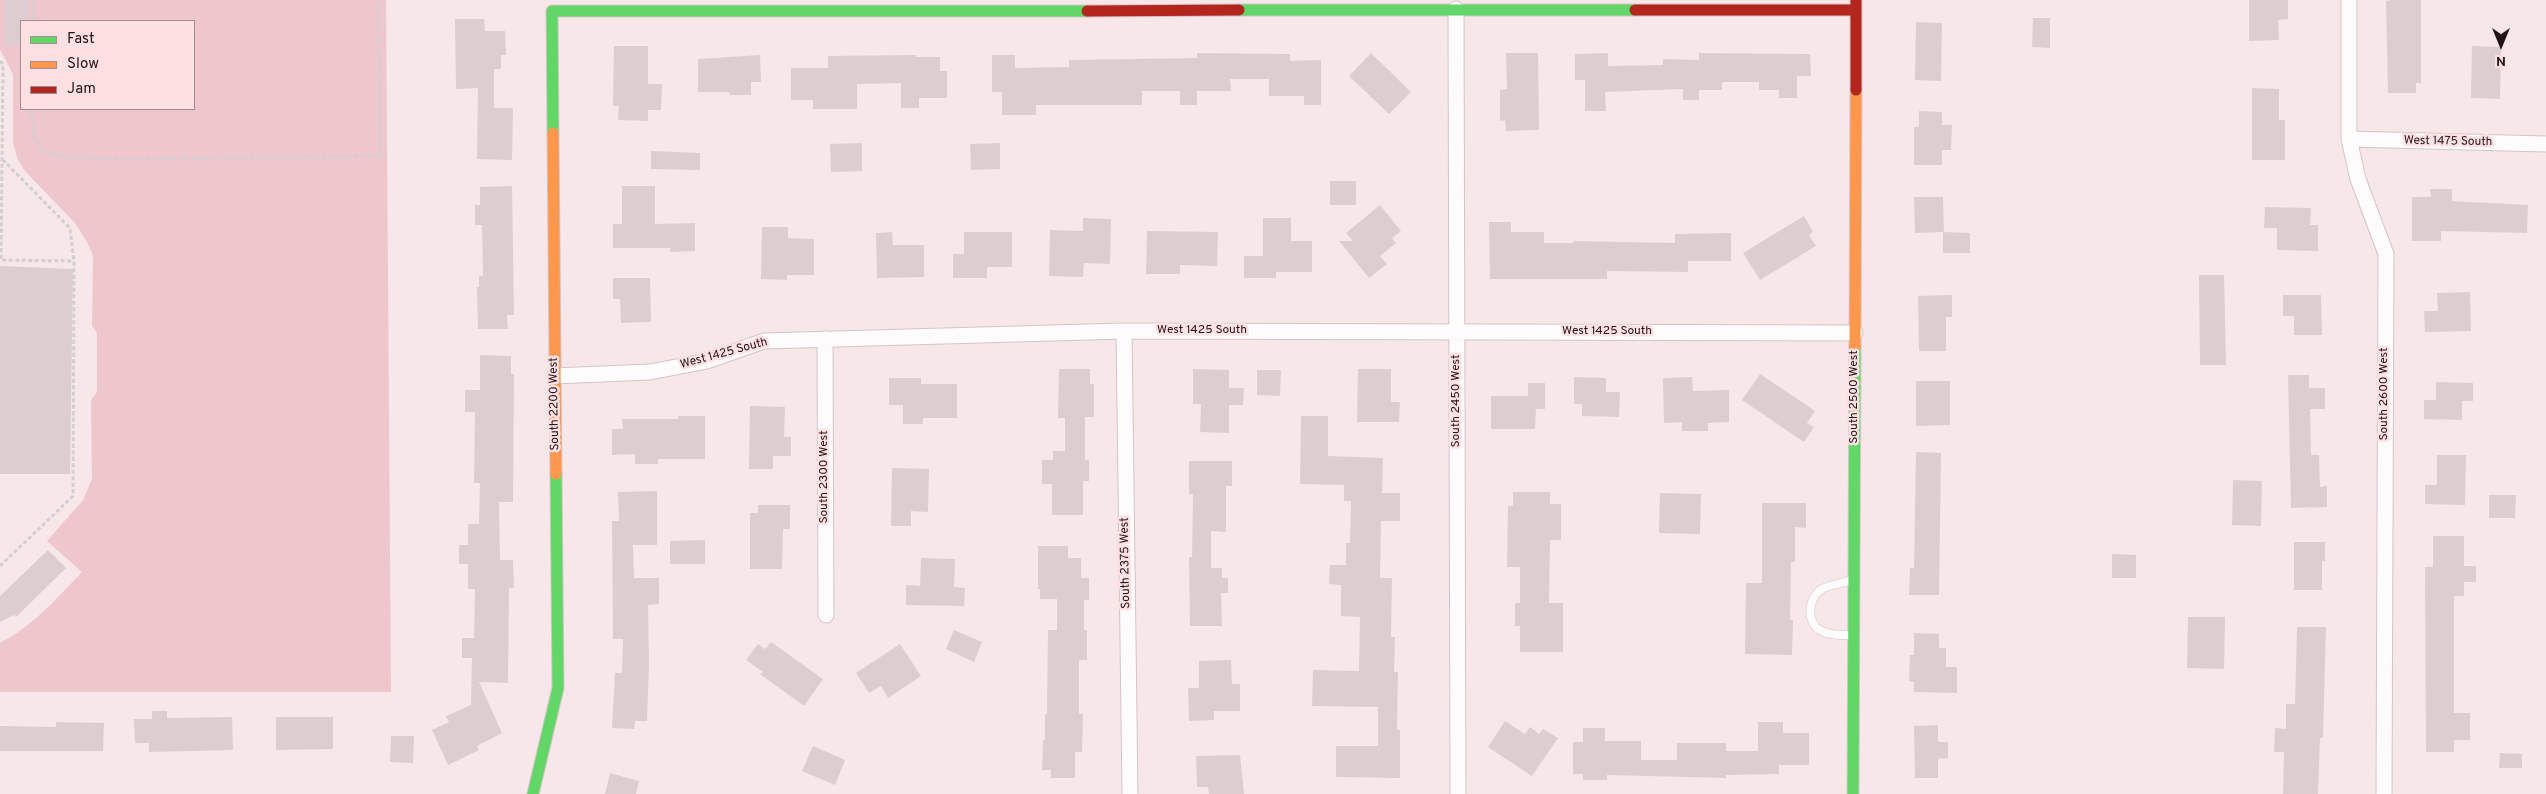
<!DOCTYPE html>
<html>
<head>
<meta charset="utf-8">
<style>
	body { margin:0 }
	#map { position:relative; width:2546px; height:794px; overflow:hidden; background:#f7e7e9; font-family:Overpass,sans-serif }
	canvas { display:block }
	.legend { position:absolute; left:20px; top:20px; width:175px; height:90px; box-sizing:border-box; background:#fee0e3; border:1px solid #a58e91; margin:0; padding:6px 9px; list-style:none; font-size:15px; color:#201415 }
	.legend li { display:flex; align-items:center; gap:10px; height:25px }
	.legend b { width:25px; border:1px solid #a58e91 }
	.north { position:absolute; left:2476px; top:20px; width:50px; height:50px; -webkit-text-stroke:4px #fee0e3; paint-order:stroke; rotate:180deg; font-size:14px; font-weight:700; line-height:20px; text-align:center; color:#201415 }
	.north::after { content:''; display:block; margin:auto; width:18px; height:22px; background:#201415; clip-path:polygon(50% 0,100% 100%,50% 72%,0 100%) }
</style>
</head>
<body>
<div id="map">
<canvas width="2546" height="794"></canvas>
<ul class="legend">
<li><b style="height:6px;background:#63d668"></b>Fast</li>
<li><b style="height:6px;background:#ff974d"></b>Slow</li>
<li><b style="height:6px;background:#b3261e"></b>Jam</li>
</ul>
<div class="north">N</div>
</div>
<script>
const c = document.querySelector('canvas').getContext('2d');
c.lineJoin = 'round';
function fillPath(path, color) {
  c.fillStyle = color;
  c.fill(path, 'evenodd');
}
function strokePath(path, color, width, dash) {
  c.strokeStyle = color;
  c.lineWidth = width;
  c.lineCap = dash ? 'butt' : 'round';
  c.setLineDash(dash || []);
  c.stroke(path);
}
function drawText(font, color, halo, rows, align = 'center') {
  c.font = font + ' Overpass,sans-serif';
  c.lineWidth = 5;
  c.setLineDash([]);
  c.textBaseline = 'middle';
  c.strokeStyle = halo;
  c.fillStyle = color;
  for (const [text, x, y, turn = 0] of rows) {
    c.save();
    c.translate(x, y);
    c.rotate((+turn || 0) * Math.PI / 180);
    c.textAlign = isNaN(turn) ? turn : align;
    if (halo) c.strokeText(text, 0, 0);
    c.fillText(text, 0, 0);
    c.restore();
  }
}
const green = new Path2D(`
	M0,0H386L391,692H0V643C32,627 57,598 82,572L47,541L83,500L92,479L91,400L97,392V333L92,326L93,256L87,242L75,223L25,171L18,160L13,143V74L0,50ZM21,21H194V109H21Z`);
const building = new Path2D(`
	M5,0H29V21H21V45H5Z
	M2249,0H2288V19L2278,20L2279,40L2249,41Z
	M2392,0H2421V83H2416V93H2388L2386,1Z
	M2033,18H2050V48L2032,47Z
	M455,19H484L485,31H505L506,55H501V69H494V108H513L512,160L477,159L478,88L456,89Z
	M1916,22L1942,23L1941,81L1915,80Z
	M614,46H648V84H662L661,110H648V121L618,120L619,106H613Z
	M2472,46L2501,47L2500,99L2471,98Z
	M1197,53L1290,54V61L1321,60V105H1304V96H1269V79H1230L1231,91H1197V105H1180V91H1142V105H1036V115H1002V92H992V55H1015V68L1069,67V60L1197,58Z
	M1371,53L1411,92L1389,114L1349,76Z
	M1506,53H1538L1539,130L1506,131L1505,120L1500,121V90L1507,89Z
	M1608,53V66L1663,65V59L1699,60V53L1810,54L1811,76H1797V98H1779V90H1759V82H1722V90H1699V100H1683V89L1605,92L1606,111H1585V80H1575V54Z
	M760,55L761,82H751V95H730L729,92H698V59Z
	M916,55V57H940V71H947V98H919V108H901V83L857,84V109H813V100H791V68H828V56Z
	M2252,88L2279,89V120H2285V160H2252Z
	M1919,111L1942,112V125H1952L1951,150H1942V165H1914V127H1919Z
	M862,143V171L831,172L830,144Z
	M1000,143V169L971,170L970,144Z
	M651,151L700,153V170L651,169Z
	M1330,181H1356V205H1330Z
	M512,186L514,315H507L508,329H478L477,287H479V276H483L482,225H475V205H480V187Z
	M622,186H655V224L695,223V251L670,252V248H613V224H622Z
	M2430,189H2452V201L2528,205L2527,233L2441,231V241H2412V197H2431Z
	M1914,197H1943L1944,232L1970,233V253H1943V232L1915,233Z
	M1380,205L1401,231L1392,238L1396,243L1380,256L1387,264L1369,278L1339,241H1353L1346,233Z
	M2265,207L2311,208L2310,225H2318V251L2277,250V228H2264Z
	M1804,216L1813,232L1809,235L1816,246L1760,280L1743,253Z
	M1083,218L1111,219L1110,264L1084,263L1083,277L1049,276L1050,230L1083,231Z
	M1263,218H1291V241H1312V272H1276V278H1244V256H1263Z
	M1489,222H1511V232H1544V243H1573V241L1675,243V234L1731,233V261H1688V272L1607,271V279H1490Z
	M762,227H788V238L814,239V275H787V280L761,279Z
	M1147,231L1218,232L1217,266L1180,265V274H1146Z
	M892,232L893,245H924V277L877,278L876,233Z
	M964,232H1012V267H987V278H953V254H964Z
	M0,266L73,269L70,474H0Z
	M2199,275H2224L2226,365H2200Z
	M613,278H650L651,322L621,323L620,299H613Z
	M2470,292L2471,331L2425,332L2424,311H2438L2437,293Z
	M1952,295V317H1946V351H1919L1918,296Z
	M2283,295H2321L2322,335H2294V316H2283Z
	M480,355L511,356V374H514L513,502H499L500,560H513L514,588H509L508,683L479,682L502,733L477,746L479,750L448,765L432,730L449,722L446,716L471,705L472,658H462V638H474L475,589H468V564H459V545H468V524H479L480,483H474L475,412H465V390H480Z
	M1059,369H1090V384H1094V417H1085V460H1089V481H1083V515H1052V484H1042V460H1053V451H1065V418H1058Z
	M1193,369L1229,370V388H1244L1243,405H1229V433L1200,432L1201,404H1193Z
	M1358,369H1391V402H1400L1399,422H1357Z
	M1257,370H1281L1280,396L1257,395Z
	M1760,374L1815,411L1807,423L1814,427L1804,442L1742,400Z
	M2288,375H2309V388H2325V409H2310L2311,455H2319L2320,487L2327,486V507L2291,508Z
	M1574,377L1606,378V392H1620L1619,417L1582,416V404H1574Z
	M1692,377L1693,391L1729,390V422L1708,423V431H1682V422L1664,423L1663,378Z
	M889,378H921V384H957V418H923V424H903V405H889Z
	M1916,381H1950V425L1916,426Z
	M2436,382L2473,383V401H2462V420L2424,419V400H2436Z
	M1528,383H1545V409H1536L1535,429H1491V396H1528Z
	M750,406L785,407L784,437H791V456H773V469H749Z
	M678,416H705V459H658V464H635V454L612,455V429H623L622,419H678Z
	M1301,416H1328V456L1383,458L1382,493H1400V521H1381L1380,578H1392L1391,637H1395L1394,672H1398L1397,730H1400V778L1336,777V746H1378V707L1312,706L1313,670L1359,671L1360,617L1341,616V585L1329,584L1330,565H1346V543H1350L1351,501H1344V485L1300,484Z
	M1916,452L1941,453L1939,595H1909L1910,568H1914Z
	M2437,455H2466L2465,505L2425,504V485H2437Z
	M1189,461H1232V486H1226V532L1211,531V568H1222V578H1228V593H1221L1222,626H1190L1189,557H1192L1193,494H1189Z
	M892,468L929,469L928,512L911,511V526H891Z
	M2233,480L2262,481L2261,526L2232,525Z
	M657,491V545H633L634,578H659V604L648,605L649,665L647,721H635L634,729L612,728L615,673H622L623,639H613L612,521H619L618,492Z
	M1513,492H1550V504H1561V540H1550L1549,603H1563V652H1520V626H1515V603H1520V567H1507L1508,506H1513Z
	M1660,493L1701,494L1700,534L1659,533Z
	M2489,495H2516L2515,518H2489Z
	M1762,503H1806V528L1795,527V562H1791L1790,620H1793L1792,655L1745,654L1746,583H1762Z
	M758,505H790V529H783L782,569H750V513H758Z
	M2433,536H2464V566H2476V582H2464V596H2454V713H2470V740H2454V752H2426L2425,567H2433Z
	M705,540V564H670V541Z
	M2294,542H2325V561H2322V590H2294Z
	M1038,546H1068V558H1081V578H1089V600H1084V630H1087V660H1079V714H1083L1082,752H1075V778H1051V770H1042L1043,740H1045V714H1047L1048,630H1057V599H1040V589H1038Z
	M48,550L66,568L16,617L14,615L0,622V596Z
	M2112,554L2136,555V578H2112Z
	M921,558L955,559L954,587L965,588L964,606L906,605V585L920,586Z
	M2188,617H2225L2224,669L2187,668Z
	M2297,627H2326L2323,738H2320L2318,794H2283L2284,752H2274L2275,728L2286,729V704H2295Z
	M954,630L982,642L974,662L946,649Z
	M1914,633L1939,634V648H1946V667H1957V693L1914,692V682L1909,681L1910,655H1914Z
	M771,642L823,679L804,706L760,674L763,672L746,660L758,644L765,649Z
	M900,644L921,676L888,698L881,686L869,693L856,673Z
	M1231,660L1232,684H1240V711H1214V720L1189,721L1188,688H1199V661Z
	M152,711H167V718L232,717L233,750L149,752V743H135L134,719H152Z
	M276,717H333V749L276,750Z
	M1505,721L1525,734L1530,727L1539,734L1543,729L1558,738L1532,776L1488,747Z
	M56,722L104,723L103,751H0V726L56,727Z
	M1758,722H1783V733H1809V765H1779V774L1726,775V778L1607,775V780H1583V774H1573V742H1583V728H1605V741H1641V760H1677V743H1726V751H1758Z
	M1938,725V742H1948V758L1938,759V778H1915L1914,726Z
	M391,736H414L413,763L390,762Z
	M813,746L845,760L835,785L802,771Z
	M2500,753L2522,754V768H2499Z
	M1240,755L1244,794H1209L1208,787H1197L1196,756Z
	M610,773L639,781L636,794H605Z`);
const path = new Path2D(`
	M33,21L34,0
	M0,61L3,64L1,260L74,261
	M31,109L35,138L41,151L63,157L132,159L380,156L378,0
	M0,566L73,496L74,261L70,228L3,160`);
const lane = new Path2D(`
	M1852,580C1843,583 1830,585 1822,589C1808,597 1805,624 1822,631C1831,636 1842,635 1852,635`);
const street = new Path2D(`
	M2349,0V139L2358,179L2386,254L2384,794
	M1456,9L1458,794
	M2349,139L2546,144
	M1124,331L1130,794
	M825,339L826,615
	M554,376L650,372L707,361L764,341L1124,331L1855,333`);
const fast = new Path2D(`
	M1239,10H1635
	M553,133L552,11H1087
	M533,794L558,688L556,474
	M1853,794L1855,347`);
const slow = new Path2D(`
	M553,133L556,474
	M1855,347L1856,90`);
const jam = new Path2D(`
	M1635,10H1856
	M1087,11L1239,10
	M1856,90V0`);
const streetNames = [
	["West 1475 South",2448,142,1],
	["West 1425 South",1202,331],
	["West 1425 South",1607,332],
	["West 1425 South",724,354,-15],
	["South 2600 West",2385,394,-90],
	["South 2500 West",1855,397,-90],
	["South 2450 West",1457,401,-90],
	["South 2200 West",555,404,-91],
	["South 2300 West",825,477,-90],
	["South 2375 West",1126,563,-91]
];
fillPath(green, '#efc6cb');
fillPath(building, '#dcced0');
strokePath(lane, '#d3c5c7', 9);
strokePath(street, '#d3c5c7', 17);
strokePath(fast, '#d3c5c7', 13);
strokePath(slow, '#d3c5c7', 13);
strokePath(jam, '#d3c5c7', 13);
strokePath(path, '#d3cfd0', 3, [4, 2.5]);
strokePath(lane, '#fefbfc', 8);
strokePath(street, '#fefbfc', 15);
strokePath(fast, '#63d668', 11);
strokePath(slow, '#ff974d', 11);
strokePath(jam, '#b3261e', 11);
drawText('12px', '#201415', '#fee0e3', streetNames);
</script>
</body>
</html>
